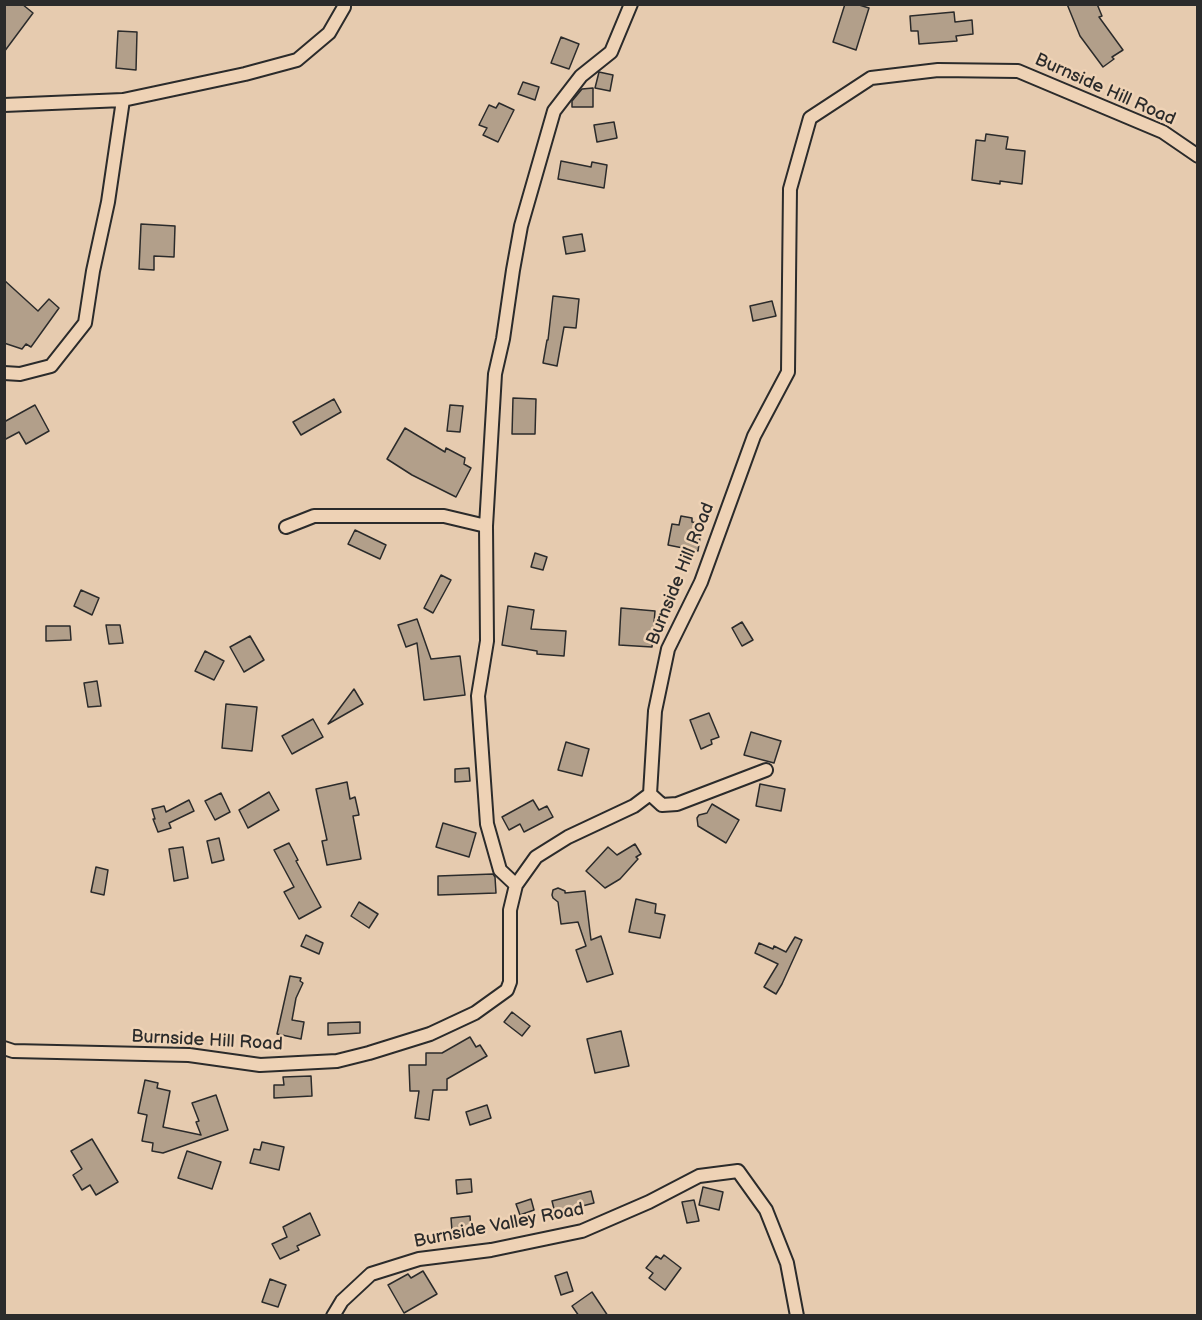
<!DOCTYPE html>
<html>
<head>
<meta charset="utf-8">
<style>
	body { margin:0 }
	#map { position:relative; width:1202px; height:1320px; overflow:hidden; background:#e6cbaf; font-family:"Balsamiq Sans",sans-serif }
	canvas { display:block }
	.frame { position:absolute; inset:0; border:6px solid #2b2b2b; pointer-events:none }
</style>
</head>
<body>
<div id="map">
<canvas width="1202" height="1320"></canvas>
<div class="frame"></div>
</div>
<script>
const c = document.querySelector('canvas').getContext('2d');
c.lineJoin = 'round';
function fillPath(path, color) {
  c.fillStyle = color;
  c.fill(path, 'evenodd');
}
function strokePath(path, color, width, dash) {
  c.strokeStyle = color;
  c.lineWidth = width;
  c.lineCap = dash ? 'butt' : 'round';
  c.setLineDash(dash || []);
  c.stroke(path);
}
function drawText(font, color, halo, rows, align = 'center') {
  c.font = font + ' "Balsamiq Sans",sans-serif';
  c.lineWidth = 5;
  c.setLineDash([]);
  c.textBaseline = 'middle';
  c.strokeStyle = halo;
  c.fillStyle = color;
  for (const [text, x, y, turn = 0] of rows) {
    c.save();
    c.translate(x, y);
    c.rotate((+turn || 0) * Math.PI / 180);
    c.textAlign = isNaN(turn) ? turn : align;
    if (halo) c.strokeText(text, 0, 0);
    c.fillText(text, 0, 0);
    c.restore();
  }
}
const building = new Path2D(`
	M4,4H22L33,13L4,52Z
	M845,4H856L869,8L856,50L833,42Z
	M1067,4H1097L1102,16L1099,17L1123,50L1112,57L1114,59L1103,67L1080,36Z
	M954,12L955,22L972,20L973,34L956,36L957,41L919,44L918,31H911L910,16Z
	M118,31L137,32L136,70L116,68Z
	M561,37L579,44L569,69L551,63Z
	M599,72L613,75L610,91L595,88Z
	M523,82L539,87L535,100L518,94Z
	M593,88V107H572V101L582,89Z
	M499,103L514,110L498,142L483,135L487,128L479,125L489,105L496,108Z
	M614,122L617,138L597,142L594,125Z
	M986,134L1008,137L1006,149L1025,151L1022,184L1000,181V184L972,180L976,140L985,141Z
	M561,161L591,167L592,162L607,165L604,188L558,179Z
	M141,224L175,226L174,257L154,256V270L139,269Z
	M582,234L585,251L566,254L563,237Z
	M4,280L38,311L49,299L59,308L31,347L26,344L22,349L4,343Z
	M553,296L579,299L576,328L564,327L557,366L543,363L547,340H548Z
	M772,301L776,316L753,321L750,306Z
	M513,398L536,399L535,434H512Z
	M334,399L341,412L301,435L293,422Z
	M35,405L49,431L26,444L19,432L4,440V422Z
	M450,405L463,406L460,432L447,431Z
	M405,428L445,452L446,448L465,458L464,464L471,468L456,497L412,475L387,459Z
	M681,516L692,518V522L702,524L698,551L668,545L672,524L679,525Z
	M355,530L386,545L380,559L348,544Z
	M535,553L547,557L543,570L531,567Z
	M441,575L451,580L433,613L424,608Z
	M81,590L99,598L92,615L74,606Z
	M508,606L534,610L531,629L566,631L564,656L537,654V651L502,645Z
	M621,608L655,611L652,647L619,645Z
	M417,619L431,659L460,656L465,695L424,700L417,643L406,647L398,625Z
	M742,622L753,640L742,646L732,628Z
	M106,625H120L123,643L109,644Z
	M46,626H70L71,640L46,641Z
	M250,636L264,660L244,672L230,647Z
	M205,651L224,661L214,680L195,671Z
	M97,681L101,706L88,707L84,683Z
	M354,689L363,704L328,724Z
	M226,704L257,707L252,751L222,748Z
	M709,713L719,737L711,740L712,744L701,749L690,720Z
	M313,719L323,737L292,754L282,736Z
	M751,732L781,741L774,763L744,755Z
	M566,742L589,749L582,776L558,770Z
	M469,768L470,781L455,782V769Z
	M347,782L350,799L355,797L359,815L353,816L361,859L327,865L322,841L327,840L316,789Z
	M760,784L785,789L781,811L756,806Z
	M269,792L279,810L248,828L239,810Z
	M221,793L230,812L215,820L205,801Z
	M189,800L194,811L169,823L171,828L158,832L153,819H155L152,809L164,806L166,812Z
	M533,800L539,810L547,806L553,817L524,832L520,824L509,830L502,817Z
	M712,804L739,820L726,843L698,826L697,818L699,815L707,813Z
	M443,823L476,833L469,857L436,847Z
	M219,838L224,860L212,863L207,841Z
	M289,843L298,860L296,861L321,907L299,919L284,892L294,887L274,850Z
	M635,844L641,854L636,857L638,859L620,879L605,888L586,871L608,847L617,855Z
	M183,847L188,878L174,881L169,849Z
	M96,867L108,870L104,895L91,892Z
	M493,874L495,877L496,893L438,895V876Z
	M558,888L565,891V893L585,891L591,940L601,936L613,974L587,982L576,950L586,946L578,922L561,924L558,902L553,898L552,895L553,890Z
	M636,899L656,904L655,913L665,915L660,938L629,932Z
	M359,902L378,914L369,928L351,916Z
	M306,935L323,943L319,954L301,946Z
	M795,937L802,940L782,984L776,994L764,987L778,964L755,953L759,943L773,949L774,946L786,952Z
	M290,976L301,978L300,981L303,983L296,998L292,1020L304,1022L301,1039L277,1034Z
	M512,1012L530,1026L522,1036L504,1022Z
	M360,1022V1033L328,1035V1023Z
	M621,1031L629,1066L595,1073L587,1039Z
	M470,1037L476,1047L480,1045L487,1056L447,1079V1090H433L429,1120L415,1118L419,1091H410L409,1065H426V1053H442Z
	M311,1076L312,1096L274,1098V1085H284L283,1077Z
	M145,1080L158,1083L157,1088L170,1091L163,1127L201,1135L196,1122L199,1121L192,1103L216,1095L228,1130L163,1153L152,1151L153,1143L142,1141L147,1115L138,1113Z
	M487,1105L491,1118L470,1125L466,1112Z
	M92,1139L118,1182L96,1195L90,1185L82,1190L73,1175L82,1169L71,1151Z
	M262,1142L284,1147L279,1170L250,1163L254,1149L260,1150Z
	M187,1151L221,1162L212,1189L178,1178Z
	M471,1179L472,1192L457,1194L456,1180Z
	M703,1187L723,1192L719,1210L699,1205Z
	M591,1191L594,1203L555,1213L552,1201Z
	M531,1199L534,1210L520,1215L516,1204Z
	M694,1200L699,1221L687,1223L682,1202Z
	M310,1213L320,1235L297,1246L299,1250L280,1259L272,1244L287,1237L283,1227Z
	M470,1216L471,1230L452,1231L451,1218Z
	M664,1255L681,1268L665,1290L649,1278L653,1273L646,1268L656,1256L661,1259Z
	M423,1271L437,1294L404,1313L388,1285L408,1274L411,1278Z
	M567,1272L573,1291L561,1295L555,1276Z
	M270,1279L286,1285L278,1307L262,1302Z
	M592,1292L608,1316H579L572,1306Z`);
const minor = new Path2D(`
	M4,105L123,100L245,74L297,60L329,33L344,7V4
	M4,373L20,374L51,366L85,323L93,271L108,202L123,100
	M286,527L314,516H444L486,526
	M650,794L662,805L677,804L766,770
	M516,885L500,870L487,824L478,696L487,641L486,526L495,374L503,339L513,270L521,226L554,111L581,76L611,52L631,4
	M4,1048L13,1051L189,1055L260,1065L337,1061L369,1053L430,1034L475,1013L507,990L510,982V910L516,885L536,857L568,837L634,806L650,794L655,711L668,649L701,582L754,436L788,372L790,189L810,118L871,78L938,70L1018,71L1163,132L1198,156
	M333,1316L342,1301L371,1274L419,1259L491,1250L582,1231L649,1202L699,1176L738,1171L766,1210L787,1263L797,1316`);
const streetNames = [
	["Burnside Hill Road",1105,90,24],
	["Burnside Hill Road",681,574,-68],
	["Burnside Hill Road",207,1041,3],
	["Burnside Valley Road",499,1226,-11]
];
fillPath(building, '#b29f8a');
strokePath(building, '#2b2b2b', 1.5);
strokePath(minor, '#2b2b2b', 16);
strokePath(minor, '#eed2b5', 12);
drawText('18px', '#2b2b2b', '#eed2b5', streetNames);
</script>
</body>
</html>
